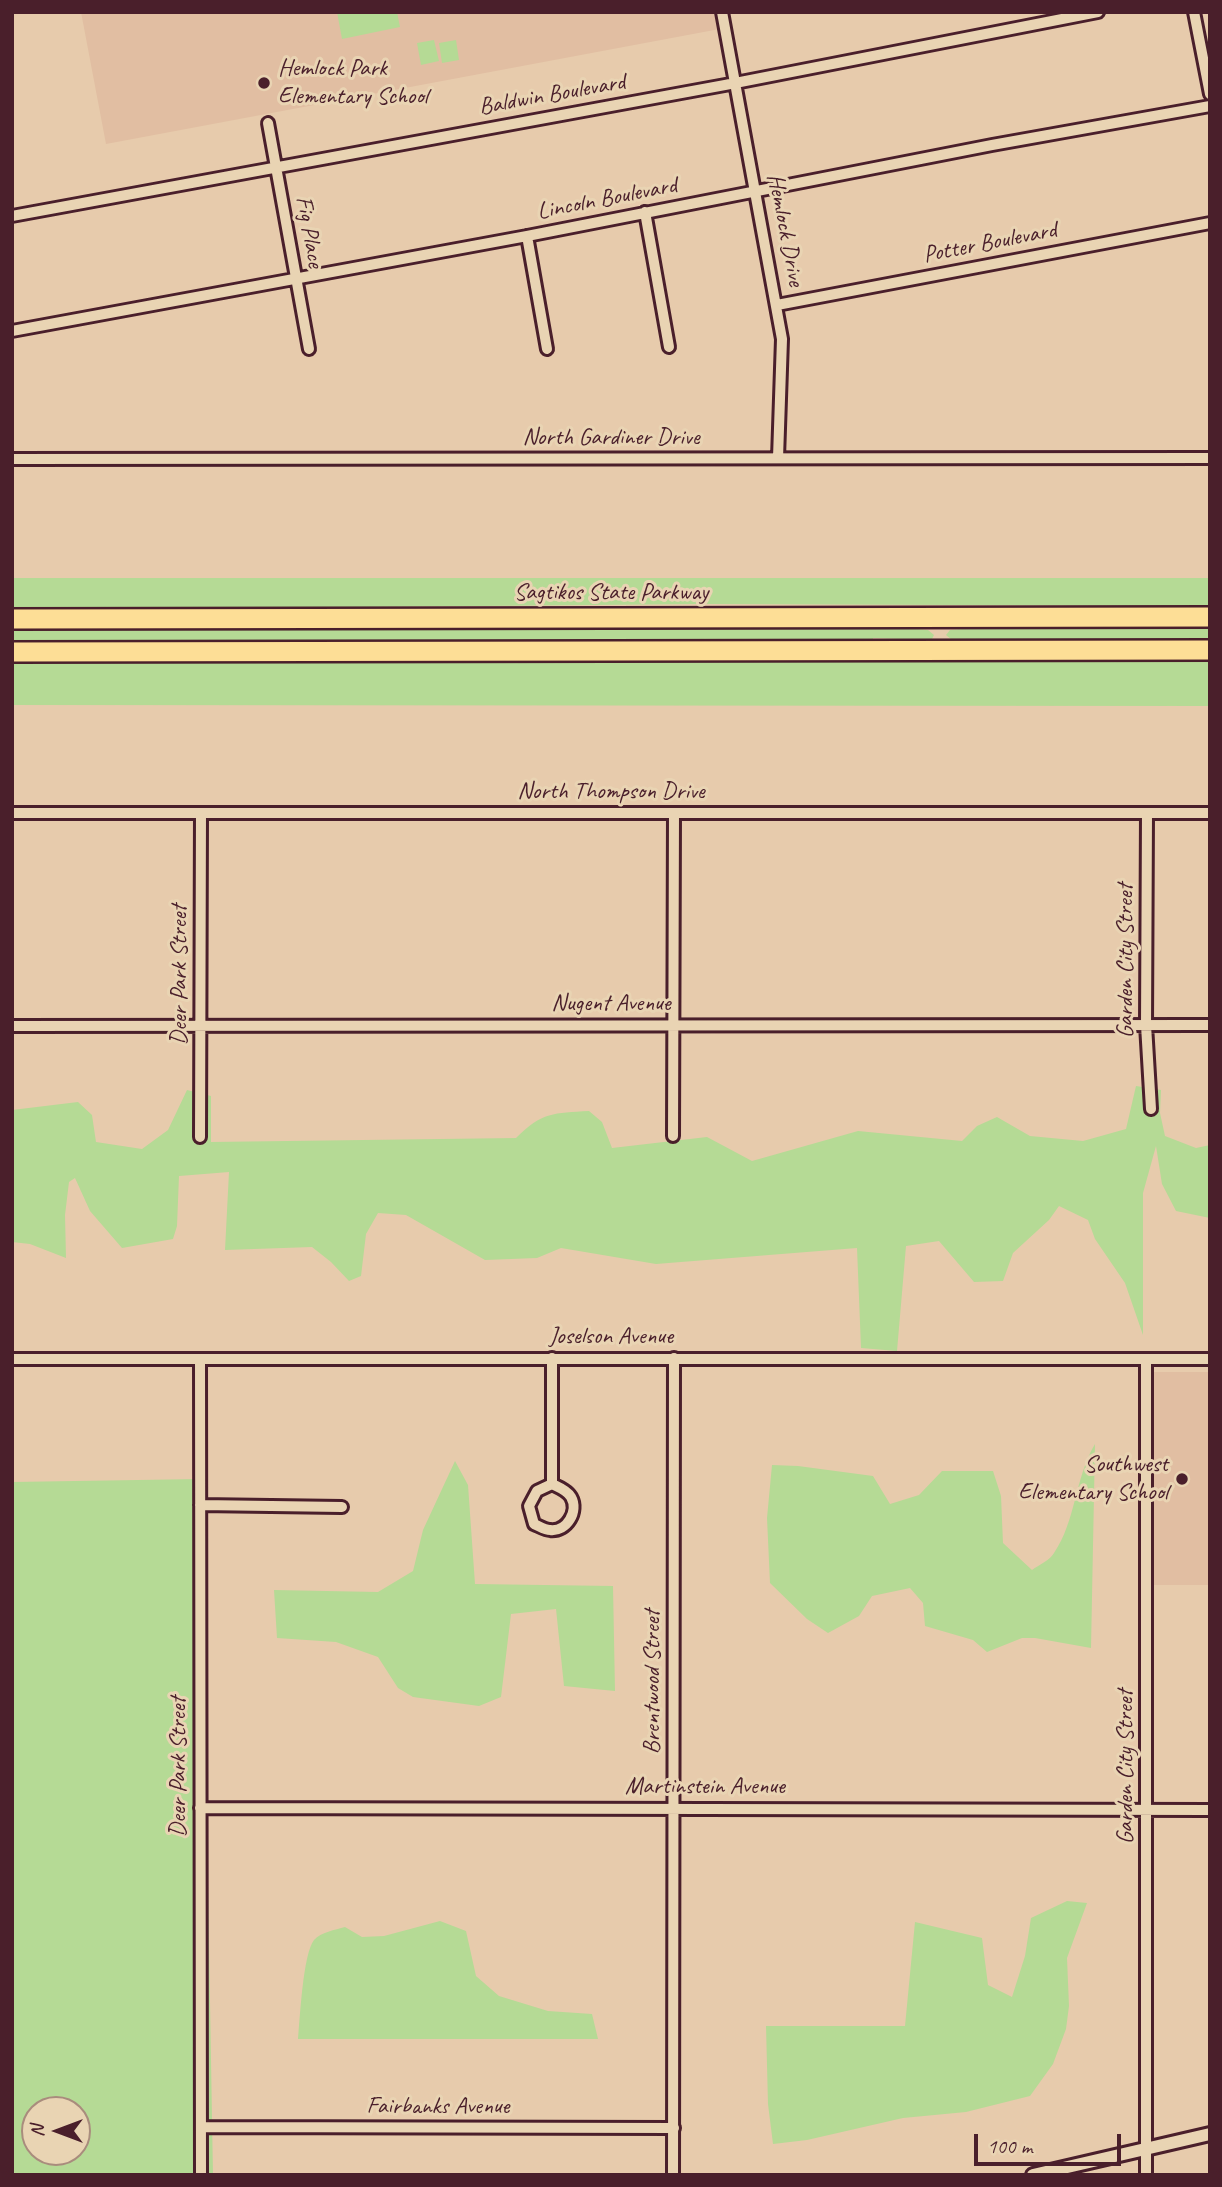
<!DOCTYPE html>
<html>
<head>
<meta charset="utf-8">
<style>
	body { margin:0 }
	#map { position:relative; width:1222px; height:2187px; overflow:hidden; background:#e7cbac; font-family:Caveat,sans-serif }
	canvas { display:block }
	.frame { position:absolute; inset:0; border:14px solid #4a1f2b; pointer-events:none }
	.north { position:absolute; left:21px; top:2096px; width:70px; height:70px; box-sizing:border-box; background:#e9d4b3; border:2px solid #a98c7d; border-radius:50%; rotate:270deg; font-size:19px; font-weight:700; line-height:28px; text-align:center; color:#4a1f2b }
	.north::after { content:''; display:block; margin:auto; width:24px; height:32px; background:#4a1f2b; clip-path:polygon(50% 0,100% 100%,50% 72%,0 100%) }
	.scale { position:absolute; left:974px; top:2134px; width:147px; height:32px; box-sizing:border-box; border:4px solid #4a1f2b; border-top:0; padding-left:9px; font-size:21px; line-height:24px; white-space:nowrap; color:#4a1f2b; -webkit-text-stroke:5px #e9d4b3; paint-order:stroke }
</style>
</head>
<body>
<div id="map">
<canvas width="1222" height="2187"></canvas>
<div class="frame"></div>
<div class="north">N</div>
<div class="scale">100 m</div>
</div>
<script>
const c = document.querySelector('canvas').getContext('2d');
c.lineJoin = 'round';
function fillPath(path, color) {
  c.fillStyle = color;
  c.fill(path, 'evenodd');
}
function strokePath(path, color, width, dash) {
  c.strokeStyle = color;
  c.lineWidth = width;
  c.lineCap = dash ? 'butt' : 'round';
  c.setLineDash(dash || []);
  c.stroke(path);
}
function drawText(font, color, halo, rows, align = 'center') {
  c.font = font + ' Caveat,sans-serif';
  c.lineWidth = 6;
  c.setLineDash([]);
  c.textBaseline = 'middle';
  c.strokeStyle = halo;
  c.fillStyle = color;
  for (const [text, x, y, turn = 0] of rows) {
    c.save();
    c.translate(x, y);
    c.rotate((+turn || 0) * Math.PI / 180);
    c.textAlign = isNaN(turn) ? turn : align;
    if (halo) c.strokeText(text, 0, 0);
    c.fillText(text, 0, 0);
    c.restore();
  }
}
const built = new Path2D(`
	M81,12H722L725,28L106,144Z
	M1154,1372H1210V1585H1154Z`);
const green = new Path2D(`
	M337,12H397L400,27L342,39Z
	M434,40L439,61L421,65L417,43Z
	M456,40L459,60L442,63L439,43Z
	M12,578H1210V606L704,604L261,608H12Z
	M852,623L928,630L934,635L932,639L927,640L873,638V642L12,646V626Z
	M1010,625H1210V644L1016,645L952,640L946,635L950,630Z
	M1210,659V706L12,705V660L883,661Z
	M1136,1086L1161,1090L1160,1113L1165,1136L1196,1148L1210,1145V1218L1176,1211L1162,1184L1156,1146L1143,1193V1335L1125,1283L1095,1239L1088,1220L1059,1206L1049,1220L1013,1253L1003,1281L974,1282L939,1241L906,1246L897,1351L861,1348L857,1248L656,1264L561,1248L537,1258L485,1260L406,1215L378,1213L366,1234L361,1276L349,1281L331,1262L312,1247L225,1250L229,1172L179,1176L177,1226L173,1239L122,1248L90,1211L75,1178L69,1182L65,1215L66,1258L30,1244L12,1242V1110L78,1102L92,1115L96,1142L142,1149L168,1130L187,1090L211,1096V1142L516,1138C542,1112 554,1113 589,1111L602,1122L612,1148L707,1137L752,1161L858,1131L962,1141L977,1126L997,1117L1030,1136L1083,1141L1126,1129Z
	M1095,1444L1091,1648L1035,1638H1022L987,1652L973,1640L925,1626L923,1603L910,1588L872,1596L859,1616L828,1633L807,1619L770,1583L767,1518L772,1465L798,1466L873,1476L890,1504L919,1495L942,1471H993L1001,1496L1003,1543L1032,1570C1039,1565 1050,1560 1054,1553C1076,1521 1075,1477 1095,1444Z
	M455,1461L468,1485L475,1584L613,1586L615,1691L564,1686L556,1609L511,1614L501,1697L479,1706L413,1697L398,1688L378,1657L336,1642L277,1638L274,1590L378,1592L413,1571L423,1530Z
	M201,1479L213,2175H12V1482ZM35,2110H77V2152H35Z
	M1067,1901L1087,1903L1067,1958L1069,2006L1066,2029L1053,2064L1030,2096L966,2112L903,2118L807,2140L773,2144L768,2104L766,2026H905L915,1922L982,1938L988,1985L1012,1997L1025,1956L1031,1918Z
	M440,1921L466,1931L476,1976L499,1996L548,2011L592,2014L598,2039H298C300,2018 303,1954 314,1940C321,1932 335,1930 345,1927L362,1937L384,1936Z`);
const minor = new Path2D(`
	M722,12L782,339L778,458
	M1194,12L1210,94
	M268,123L309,349
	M645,212L669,347
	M12,216L725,85L1098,12
	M527,236L547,349
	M777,305L1210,223
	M12,331L527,236L992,145L1210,106
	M12,459L1210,458
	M12,813H1210
	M1147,813L1146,1025L1151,1109
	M12,1026L1210,1025
	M673,1136L674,813
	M200,1137L201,813
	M12,1359H1210
	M200,1359L201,2175
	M1146,1359V2175
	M552,1484C558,1487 567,1490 571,1497C579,1511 567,1532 550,1530C545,1530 539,1526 534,1524L529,1506L537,1491L552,1484V1358
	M200,1505L342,1507
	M200,1808L1210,1810
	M201,2127L674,2128
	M673,2175L674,1358`);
const tertiary = new Path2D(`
	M1033,2175L1210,2134`);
const motorway = new Path2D(`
	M12,619L1210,617
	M12,652L1210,650`);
const markers = [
	[264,83,7,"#4a1f2b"],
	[1182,1479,7,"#4a1f2b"]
];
const poiNames = [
	["Hemlock Park",278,69],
	["Elementary School",278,97],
	["Southwest",1168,1465,"right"],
	["Elementary School",1168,1493,"right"]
];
const streetNames = [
	["Baldwin Boulevard",552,95,-10],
	["Lincoln Boulevard",607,199,-11],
	["Hemlock Drive",785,230,79],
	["Fig Place",309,232,80],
	["Potter Boulevard",990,243,-11],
	["North Gardiner Drive",611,438],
	["Sagtikos State Parkway",611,593],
	["North Thompson Drive",611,792],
	["Garden City Street",1126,961,-90],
	["Deer Park Street",180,975,-90],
	["Nugent Avenue",611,1004],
	["Joselson Avenue",611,1337],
	["Brentwood Street",653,1682,-90],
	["Deer Park Street",179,1767,-90],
	["Garden City Street",1126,1767,-90],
	["Martinstein Avenue",705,1787],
	["Fairbanks Avenue",438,2107]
];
fillPath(built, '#e1bea2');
fillPath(green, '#b5da95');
strokePath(minor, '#4a1f2b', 16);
strokePath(tertiary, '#4a1f2b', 18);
strokePath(motorway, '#4a1f2b', 24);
strokePath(minor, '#e9d4b3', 10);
strokePath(tertiary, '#e9d4b3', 12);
strokePath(motorway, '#fdde96', 19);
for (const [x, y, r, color] of markers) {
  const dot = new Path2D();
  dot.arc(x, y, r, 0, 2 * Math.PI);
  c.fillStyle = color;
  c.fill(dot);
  strokePath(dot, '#e9d4b3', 2.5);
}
drawText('24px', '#4a1f2b', '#e9d4b3', poiNames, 'left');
drawText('24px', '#4a1f2b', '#e9d4b3', streetNames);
</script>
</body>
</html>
